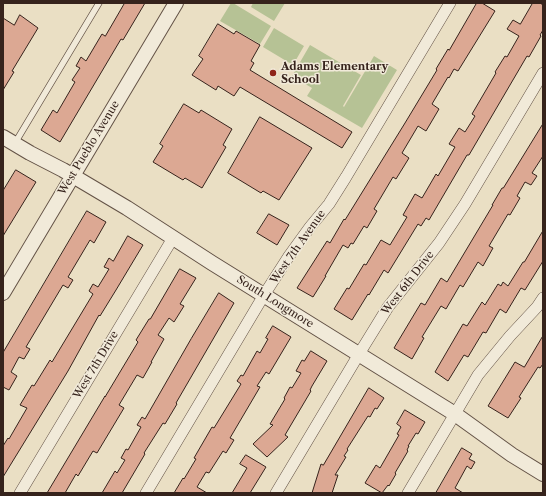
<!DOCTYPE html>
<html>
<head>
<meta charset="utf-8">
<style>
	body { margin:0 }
	#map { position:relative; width:546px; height:496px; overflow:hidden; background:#eadfc4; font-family:"Libre Caslon Text",serif }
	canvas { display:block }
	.frame { position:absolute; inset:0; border:4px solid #36231c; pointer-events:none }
</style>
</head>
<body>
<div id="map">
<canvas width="546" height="496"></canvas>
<div class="frame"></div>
</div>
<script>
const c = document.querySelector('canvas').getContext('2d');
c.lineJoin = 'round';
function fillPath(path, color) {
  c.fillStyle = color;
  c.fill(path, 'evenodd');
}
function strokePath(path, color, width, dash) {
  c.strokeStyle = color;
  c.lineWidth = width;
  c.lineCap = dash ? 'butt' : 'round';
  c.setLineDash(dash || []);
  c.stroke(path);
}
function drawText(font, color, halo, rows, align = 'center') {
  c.font = font + ' "Libre Caslon Text",serif';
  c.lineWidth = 3;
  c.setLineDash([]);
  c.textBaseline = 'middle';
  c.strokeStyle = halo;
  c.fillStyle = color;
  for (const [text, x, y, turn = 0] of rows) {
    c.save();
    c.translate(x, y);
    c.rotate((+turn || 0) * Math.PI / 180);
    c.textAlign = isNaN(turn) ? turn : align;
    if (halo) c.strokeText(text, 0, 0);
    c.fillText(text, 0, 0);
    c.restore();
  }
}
const green = new Path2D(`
	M231,3H233L271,26L260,44L220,21Z
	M253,3H285L274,21L251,7Z
	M274,28L304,46L293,65L263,47Z
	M310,45L361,75L343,106L344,107L374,56L397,70L362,128L307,96L312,88L292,76Z`);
const building = new Path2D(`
	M125,3H145L123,40L121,39L60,142L41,130L53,110L57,113L75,82L72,80L80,68L76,66L81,57L86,61L102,34L105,36Z
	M477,3H482L495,11L458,71L454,69L449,78L448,77L432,104L439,109L426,131L418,126L402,153L409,158L396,179L393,177L374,209L377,211L367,228L364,226L353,244L351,243L348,248L343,245L325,276H326L313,297L297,288L327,241L330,243L344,219L345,220L405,123L437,70L436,69L448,49L449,50Z
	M533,3H540L543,5V30L540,35L541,36L529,57L527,56L469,155H467L429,220L426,218L421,226L418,224L388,273L384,270L369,295L368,294L352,320L334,309L347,288L349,289L364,264L366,265L381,240L390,245L407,217L403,215L415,194L422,198L436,174L438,176L455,147L449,144L459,128L465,132L475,116L472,114L496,73L495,72L505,56L507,57L519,36L507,29L513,20L520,24Z
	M20,15L38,28L12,71L14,72L3,90V18L14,25Z
	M218,24L234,34L236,31L260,45L251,61L254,63L250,70L352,132L342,148L240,87L234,96L218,86L216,90L192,75L203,59L199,56Z
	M184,104L199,113L201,110L232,129L223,145L226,147L202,188L185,178L183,180L153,162L163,146L160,144Z
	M260,117L312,148L279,200L263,191L261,193L228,173Z
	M543,124V156L532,173L537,176L531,185L525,182L517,196L520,198L510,215L508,214L489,246L493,248L483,266L478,262L463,287L460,285L446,309L441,306L422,337L424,338L412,359L394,348L421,303L425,305L441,278L447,282L493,205H492L502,188H503Z
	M16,170L36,182L3,236V191Z
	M87,211L106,222L94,243L90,240L68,277L73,280L68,288L63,285L26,347L30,349L24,359L19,357L11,372L17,376L9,390L3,387V353Z
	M269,214L289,225L277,245L257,233Z
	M543,231V261L525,290L521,288L506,313L500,309L486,333L483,332L468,357L464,355L448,381L435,372L463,324L467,326L482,302L485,305L498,284L501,286L503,282L508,286L523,262H524Z
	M128,236L143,245L116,290L100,316L99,315L68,371L3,477V446L8,438L9,439L27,408L20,405L32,385L34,386L50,360L52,362L93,294L89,291L93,284L98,287L109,269L104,267L109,258L113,261Z
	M180,269L196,278L180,304L184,306L174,322L169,318L158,335L164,339L151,362H152L143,378L137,375L119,405L124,408L97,453L93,451L78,476L76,474L65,493H47L105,396V397L138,342L136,340L149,319H150Z
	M219,293L234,303L176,403L177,404L165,424L163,423L144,453L145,454L122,493H102L115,471L117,473L125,460L121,458L126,449L128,450L141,427L137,425L142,417L145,419L191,339Z
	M273,326L291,337L269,374L266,372L257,386L260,387L230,438L234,440L226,453L223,451L209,473L206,472L197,487L207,493H174L183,478L184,479L196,459L194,458L212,427L214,428L241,384L237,381L241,375L243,376L257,351L260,353L268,339L266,338Z
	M543,336V364L540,368L538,367L519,397L521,398L508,418L488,406L515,362L524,367Z
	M311,351L327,361L312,386L310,390L311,391L285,435L288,437L267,457L253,444L273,425L270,424L285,399L284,398L290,387L292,388L301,373L296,371L302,360L304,361Z
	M369,388L384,398L377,409L375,408L370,417L368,416L347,449L348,450L344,456L346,457L335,475H338L332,493H312L321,464L323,465Z
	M405,410L425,422L418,434L416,433L408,446H409L407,450L408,451L395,473L396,474L389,486L388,485L382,493L365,483L376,465L380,468L399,435L397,434L401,427L397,424Z
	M462,448L472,454L469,459L475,462L471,469L467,466L455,488L463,493H436Z
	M246,455L266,467L250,493H232L247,468L240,464Z`);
const service = new Path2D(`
	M15,143L99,3`);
const minor = new Path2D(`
	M20,493L173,238
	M146,493L264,295L289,256L310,227L329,204L346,177L450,3
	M276,493L359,354L388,307L439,243L465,204L543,73
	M408,493L478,375L510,336L537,307L543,298`);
const tertiary = new Path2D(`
	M3,137L30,153L63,170L127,208L212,263L455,414L512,455L543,474
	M3,293L176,3`);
const markers = [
	[273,73,4,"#8f2418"]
];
const poiNames = [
	["Adams Elementary",281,67],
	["School",281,80]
];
const streetNames = [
	["West Pueblo Avenue",89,148,-59],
	["West 7th Avenue",298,247,-55],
	["West 6th Drive",408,283,-52],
	["South Longmore",275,302,32],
	["West 7th Drive",96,365,-59]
];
fillPath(green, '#b6c295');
fillPath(building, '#dca893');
strokePath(building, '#36231c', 1);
strokePath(service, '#635246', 7);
strokePath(minor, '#635246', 12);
strokePath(tertiary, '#635246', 16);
strokePath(service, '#f1ead9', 5.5);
strokePath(minor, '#f1ead9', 11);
strokePath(tertiary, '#f1ead9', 14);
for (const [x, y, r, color] of markers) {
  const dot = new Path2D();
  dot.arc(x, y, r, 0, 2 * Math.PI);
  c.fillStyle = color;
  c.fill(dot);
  strokePath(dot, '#f1ead9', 1.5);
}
drawText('bold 11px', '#36231c', '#f1ead9', poiNames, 'left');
drawText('11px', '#36231c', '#f1ead9', streetNames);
</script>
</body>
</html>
